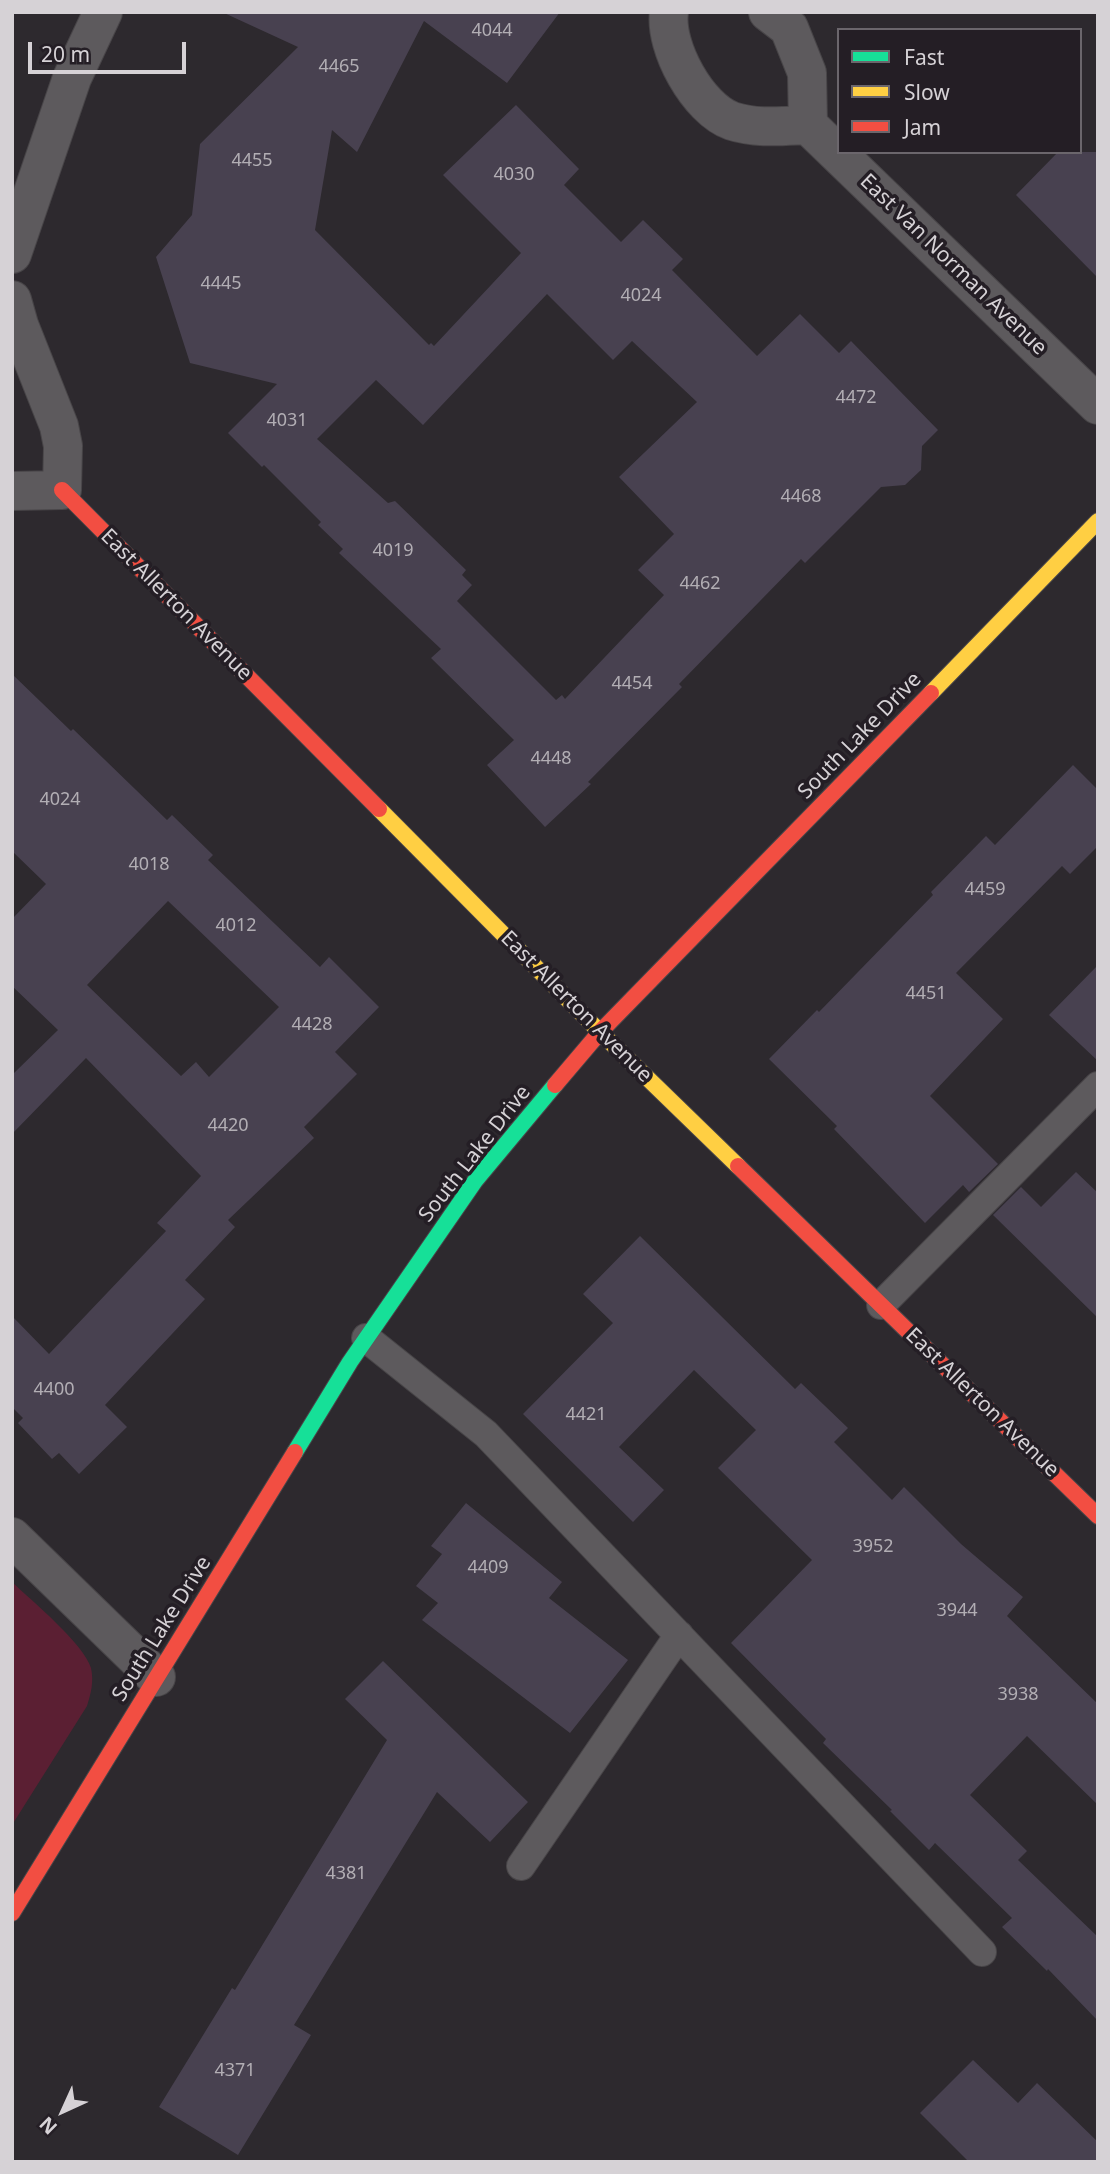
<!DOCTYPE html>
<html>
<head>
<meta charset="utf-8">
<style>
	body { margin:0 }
	#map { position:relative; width:1110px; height:2174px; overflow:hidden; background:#2d292e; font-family:"Noto Sans",sans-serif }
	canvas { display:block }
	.frame { position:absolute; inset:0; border:14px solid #d6d2d6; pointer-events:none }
	.legend { position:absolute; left:837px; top:28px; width:245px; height:126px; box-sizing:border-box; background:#241e25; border:2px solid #6b666c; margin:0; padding:9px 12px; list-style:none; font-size:21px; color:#d6d2d6 }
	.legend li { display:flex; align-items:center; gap:14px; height:35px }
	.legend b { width:35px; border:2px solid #6b666c }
	.north { position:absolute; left:28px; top:2076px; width:70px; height:70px; -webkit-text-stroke:5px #241e25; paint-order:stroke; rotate:225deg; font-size:19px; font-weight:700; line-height:28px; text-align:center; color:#d6d2d6 }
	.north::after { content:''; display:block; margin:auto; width:24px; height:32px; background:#d6d2d6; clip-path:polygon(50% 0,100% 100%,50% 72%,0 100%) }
	.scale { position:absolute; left:28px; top:42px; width:158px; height:32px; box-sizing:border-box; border:4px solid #d6d2d6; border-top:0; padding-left:9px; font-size:21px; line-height:24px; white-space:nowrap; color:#d6d2d6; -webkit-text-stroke:5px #241e25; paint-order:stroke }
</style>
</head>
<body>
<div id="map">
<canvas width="1110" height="2174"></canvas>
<div class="frame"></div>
<ul class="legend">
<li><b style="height:9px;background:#16e098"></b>Fast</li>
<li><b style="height:9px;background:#ffcf43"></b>Slow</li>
<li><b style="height:9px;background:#f24e42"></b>Jam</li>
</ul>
<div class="north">N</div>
<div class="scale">20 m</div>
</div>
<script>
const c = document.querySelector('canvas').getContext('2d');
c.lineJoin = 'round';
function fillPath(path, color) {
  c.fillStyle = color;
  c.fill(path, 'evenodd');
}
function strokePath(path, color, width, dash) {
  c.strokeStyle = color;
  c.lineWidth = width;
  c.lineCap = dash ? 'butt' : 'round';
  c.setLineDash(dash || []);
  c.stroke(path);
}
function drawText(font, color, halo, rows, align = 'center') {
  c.font = font + ' "Noto Sans",sans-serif';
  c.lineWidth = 7;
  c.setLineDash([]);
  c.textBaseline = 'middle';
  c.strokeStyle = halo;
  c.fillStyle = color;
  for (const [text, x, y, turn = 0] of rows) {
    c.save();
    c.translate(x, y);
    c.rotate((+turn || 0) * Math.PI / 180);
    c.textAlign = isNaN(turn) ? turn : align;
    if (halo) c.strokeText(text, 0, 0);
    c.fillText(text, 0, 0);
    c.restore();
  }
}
const green = new Path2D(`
	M12,1582C32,1601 84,1644 91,1668C94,1682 91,1693 87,1706L12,1825Z`);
const building = new Path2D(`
	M222,12H560L507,83L424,21L357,152L332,130L315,230L429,345L431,343L434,346L521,253L443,175L516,105L579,169L564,185L621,242L643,220L683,259L672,270L757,356L800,314L839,353L851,341L938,430L922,446L921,470L905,485L881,487L805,563L801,559L679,684L682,687L588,782L591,784L545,827L487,765L514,740L431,658L441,649L339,553L343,549L318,525L321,522L264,465L262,467L228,433L277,384L190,363L156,257L192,215L200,144L298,47ZM547,294L613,360L632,341L697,402L619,477L674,534L638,570L664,595L565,699L562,695L556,700L457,601L472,585L462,575L466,570L395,501L388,503L317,439L376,380L423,425Z
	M1058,152H1098V278L1016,195Z
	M12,674L71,731L73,729L167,820L172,815L213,855L208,860L320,967L329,957L379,1007L335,1052L357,1074L304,1127L314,1138L228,1220L235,1227L185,1280L205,1299L105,1405L127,1427L79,1474L59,1453L52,1459L18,1423L23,1418L12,1407V1316L49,1354L166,1231L157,1223L201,1176L86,1058L12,1134V1075L58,1030L12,986V919L46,884L12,851ZM168,901L279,1007L209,1077L196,1062L181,1076L87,985Z
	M1073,765L1098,790V846L1070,874L1062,866L956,973L1003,1019L930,1096L998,1164L969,1192L963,1185L925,1223L834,1129L837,1126L769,1059L817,1010L819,1012L933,895L931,892L986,836L995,845Z
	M1098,965V1061L1049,1015Z
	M1076,1172L1098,1193V1318L993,1215L1021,1187L1041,1207Z
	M640,1236L795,1389L801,1383L848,1428L834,1442L892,1500L904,1487L961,1544L1023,1597L1007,1616L1098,1704V1805L1027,1736L970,1795L1027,1851L1018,1860L1098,1937V2021L1048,1969L1047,1971L1002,1927L1012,1918L935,1843L929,1850L890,1811L892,1810L823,1743L826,1739L731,1643L812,1560L718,1468L756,1430L694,1370L619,1447L664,1490L633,1522L523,1414L613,1323L583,1294Z
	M466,1503L562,1582L549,1598L628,1660L570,1733L422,1620L438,1603L416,1586L442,1554L431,1546Z
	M383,1661L528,1802L490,1842L437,1792L294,2025L311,2035L238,2155L159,2107L232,1988L235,1990L387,1740L345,1699Z
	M973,2060L1018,2103L1037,2083L1098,2142V2162H969L920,2113Z`);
const lane = new Path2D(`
	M881,1305L1098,1086
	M366,1338L486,1434L982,1952
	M521,1866L679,1635`);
const street = new Path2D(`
	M669,12C664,47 698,109 732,121C756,129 783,126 808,125
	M768,12L789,28L807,73L808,125L1098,405
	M12,254L72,78L103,12
	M12,300L19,325L59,426L63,446L62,490L12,491
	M12,1537L156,1677`);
const fast = new Path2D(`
	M295,1452L350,1362L475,1181L555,1085`);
const slow = new Path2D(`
	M931,693L1098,521
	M379,809L600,1032L738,1166`);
const jam = new Path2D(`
	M62,490L379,809
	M555,1085L600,1032L931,693
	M738,1166L1098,1516
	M12,1913L295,1452`);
const numberNames = [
	["4044",492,31],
	["4465",339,67],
	["4455",252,161],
	["4030",514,175],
	["4445",221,284],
	["4024",641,296],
	["4472",856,398],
	["4031",287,421],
	["4468",801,497],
	["4019",393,551],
	["4462",700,584],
	["4454",632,684],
	["4448",551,759],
	["4024",60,800],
	["4018",149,865],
	["4459",985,890],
	["4012",236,926],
	["4451",926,994],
	["4428",312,1025],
	["4420",228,1126],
	["4400",54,1390],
	["4421",586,1415],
	["3952",873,1547],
	["4409",488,1568],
	["3944",957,1611],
	["3938",1018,1695],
	["4381",346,1874],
	["4371",235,2071]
];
const streetNames = [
	["East Van Norman Avenue",953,265,44],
	["East Allerton Avenue",176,605,45],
	["South Lake Drive",860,736,-46],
	["East Allerton Avenue",576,1007,45],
	["South Lake Drive",475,1154,-52],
	["East Allerton Avenue",982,1403,44],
	["South Lake Drive",162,1629,-58]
];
fillPath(green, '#5b1f33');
fillPath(building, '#484150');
strokePath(lane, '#484548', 30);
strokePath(street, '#484548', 40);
strokePath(fast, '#484548', 18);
strokePath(slow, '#484548', 18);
strokePath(jam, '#484548', 18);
strokePath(lane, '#5d5a5d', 28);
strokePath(street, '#5d5a5d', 38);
strokePath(fast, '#16e098', 16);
strokePath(slow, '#ffcf43', 16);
strokePath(jam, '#f24e42', 16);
drawText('18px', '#b2aeb4', null, numberNames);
drawText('21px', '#d6d2d6', '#241e25', streetNames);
</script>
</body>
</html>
